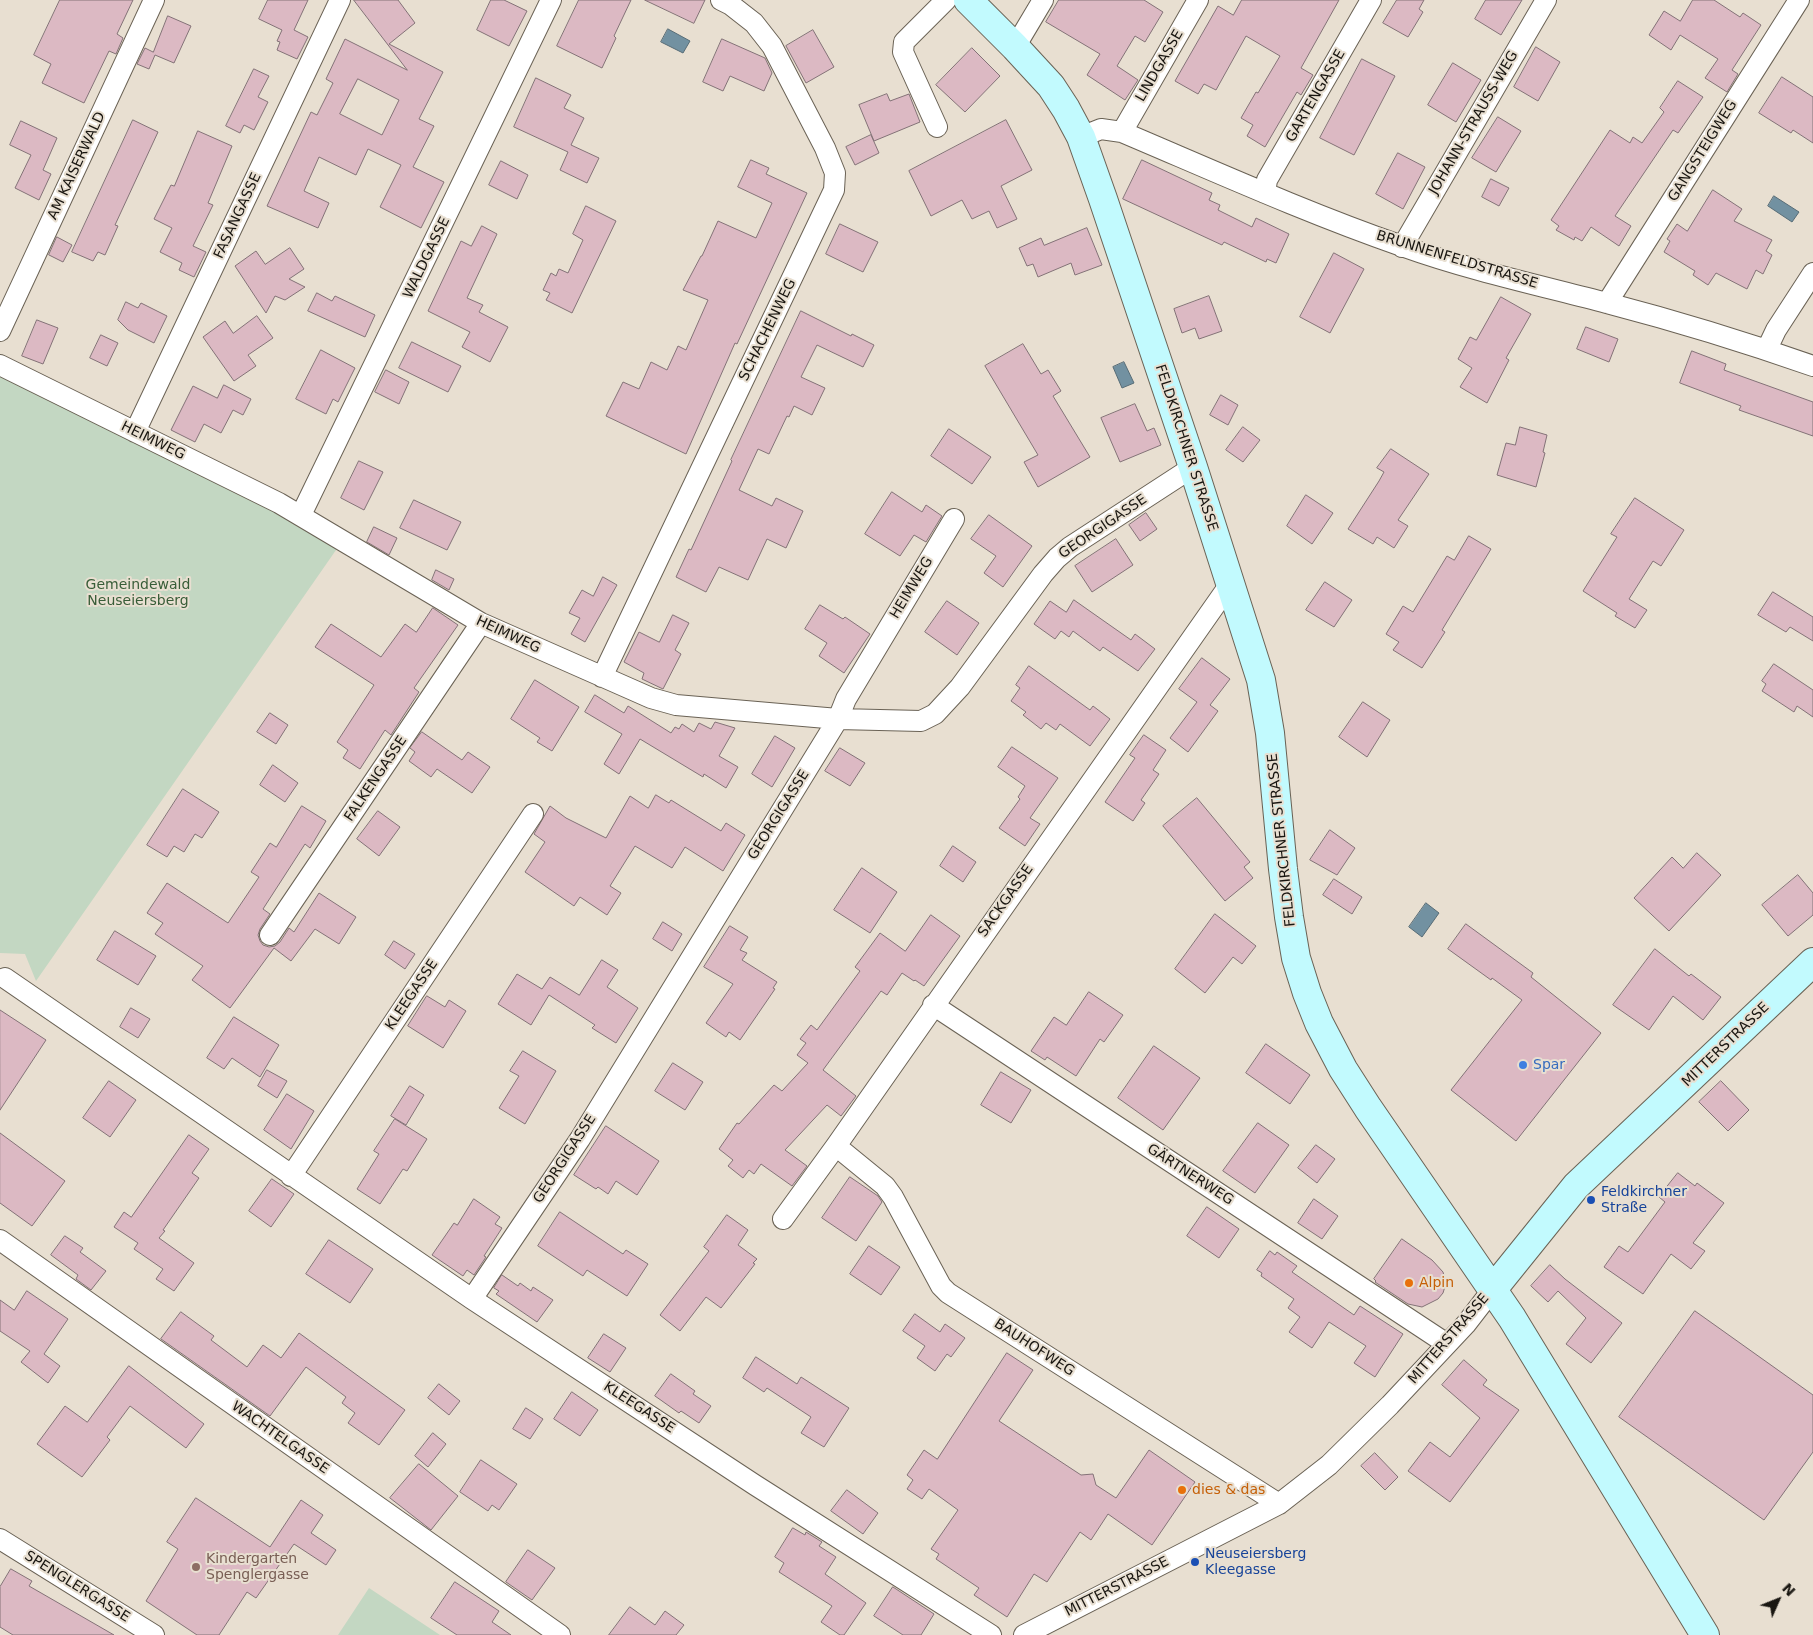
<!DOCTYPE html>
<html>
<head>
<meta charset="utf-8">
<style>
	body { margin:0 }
	#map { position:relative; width:1813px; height:1635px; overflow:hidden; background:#e8dfd1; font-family:"DejaVu Sans",sans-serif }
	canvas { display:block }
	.north { position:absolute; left:1753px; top:1575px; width:50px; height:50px; -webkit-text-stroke:4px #e8dfd1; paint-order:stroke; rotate:46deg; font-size:14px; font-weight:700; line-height:20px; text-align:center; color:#191611 }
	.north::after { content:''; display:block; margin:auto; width:18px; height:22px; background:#191611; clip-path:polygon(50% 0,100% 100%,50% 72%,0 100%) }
</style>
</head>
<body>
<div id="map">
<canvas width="1813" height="1635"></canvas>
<div class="north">N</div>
</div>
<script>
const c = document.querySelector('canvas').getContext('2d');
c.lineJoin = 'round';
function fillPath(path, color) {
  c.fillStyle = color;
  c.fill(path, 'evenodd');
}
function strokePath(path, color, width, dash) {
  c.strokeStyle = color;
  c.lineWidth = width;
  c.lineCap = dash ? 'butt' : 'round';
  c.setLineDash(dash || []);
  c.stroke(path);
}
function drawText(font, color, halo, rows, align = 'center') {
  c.font = font + ' "DejaVu Sans",sans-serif';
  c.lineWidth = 4;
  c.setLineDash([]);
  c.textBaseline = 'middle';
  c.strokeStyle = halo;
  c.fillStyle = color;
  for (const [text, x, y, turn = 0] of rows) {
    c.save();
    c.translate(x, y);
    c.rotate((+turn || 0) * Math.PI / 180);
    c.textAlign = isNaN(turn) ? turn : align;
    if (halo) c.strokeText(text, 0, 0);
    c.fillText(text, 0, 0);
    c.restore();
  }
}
const green = new Path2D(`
	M0,368L343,540L36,981L25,954L0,953Z
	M369,1588L440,1635H338Z`);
const water = new Path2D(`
	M668,29L690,41L683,53L661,42Z
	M1774,196L1799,212L1792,222L1768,206Z
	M1124,362L1134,383L1122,388L1113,367Z
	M1426,903L1439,913L1422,937L1409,927Z`);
const building = new Path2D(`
	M60,0H133L117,34L123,38L116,54L109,51L84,103L42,83L51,64L34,55Z
	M268,0H308L294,30L308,37L297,59L277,50L280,42L277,41L282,30L259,19Z
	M354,0H398L415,23L389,44L443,72L419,119L434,126L413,167L444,182L421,228L380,207L401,165L368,149L356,175L319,157L304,191L329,203L318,228L267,206L311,112L317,115L333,83L326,79L345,39L407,70ZM358,79L399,100L382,135L340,114Z
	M491,0H504L527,11L509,46L477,30Z
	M579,0H631L614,36L616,38L602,68L557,46Z
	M645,0H705L694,23Z
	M1059,0H1144L1163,12L1145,42L1135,36L1117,66L1138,80L1125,100L1087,75L1100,54L1046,22Z
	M1242,0H1339L1301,68L1313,75L1301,95L1297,92L1265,147L1247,136L1253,125L1241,118L1256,92L1258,93L1280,56L1246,36L1216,90L1204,84L1198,94L1175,81L1218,6L1233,15Z
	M1397,0H1424L1419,9L1423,12L1408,37L1383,23Z
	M1486,0H1522L1501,35L1475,19Z
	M1693,0H1714L1740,17L1743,13L1761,25L1732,70L1738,74L1727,92L1705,78L1718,59L1680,35L1671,50L1649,35L1664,11L1680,21Z
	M168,16L191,26L174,63L155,55L149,69L137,64L145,48L153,52Z
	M813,30L834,67L806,83L786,46Z
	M722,39L765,58L772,73L764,91L730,76L723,91L703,82Z
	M1536,47L1560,62L1538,101L1514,87Z
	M972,48L1000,76L965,112L936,85Z
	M1362,59L1395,76L1354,155L1320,138Z
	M1453,63L1481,80L1456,122L1428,105Z
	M254,69L269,76L258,97L268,102L254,130L244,125L240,133L226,126Z
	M1782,77L1813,97V143L1793,130L1791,133L1759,113Z
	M536,78L571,95L564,108L584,118L571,145L599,158L587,183L560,170L568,152L514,127Z
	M1678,81L1703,97L1678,133L1673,130L1615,216L1631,226L1619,246L1591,227L1582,241L1575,237L1574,240L1556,230L1559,226L1551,220L1610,130L1630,143L1633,137L1642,143L1664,112L1660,108Z
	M887,94L890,101L909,94L920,122L874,141L859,105Z
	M1498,117L1521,131L1496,172L1472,158Z
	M133,120L158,132L115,225L118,226L105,255L98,252L93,261L72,252Z
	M1006,120L1032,170L1001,186L1017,219L997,228L989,211L972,219L962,200L931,216L909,171Z
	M21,121L57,138L43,170L51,174L39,200L15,188L31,155L10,145Z
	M198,131L232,146L208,203L213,205L193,246L206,252L194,277L179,270L182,263L160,252L172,228L154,219L171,185L174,186Z
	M871,135L879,153L855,165L846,147Z
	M1398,153L1425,167L1403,209L1376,194Z
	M751,160L769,168L766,174L807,193L737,344L735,343L686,454L606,416L623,382L639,389L651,362L667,370L678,346L686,350L708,300L683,290L701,256H702L718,221L756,238L772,203L738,187Z
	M1142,160L1212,193L1209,200L1220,205L1218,210L1252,227L1256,218L1289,234L1276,263L1267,259L1266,262L1224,242L1222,245L1123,199Z
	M501,161L528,175L517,199L489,185Z
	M1491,179L1509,188L1499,206L1482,197Z
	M1713,190L1742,209L1734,221L1772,240L1766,251L1772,255L1763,274L1756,270L1747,289L1716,273L1708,285L1693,275L1695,271L1664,252L1670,241L1667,239L1677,224L1687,231Z
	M586,206L616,221L572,313L546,300L550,293L543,290L551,273L556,276L559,269L568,273L583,240L573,234Z
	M840,224L878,242L863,272L826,254Z
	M482,226L497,234L467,298L483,305L479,312L508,327L490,362L462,347L470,332L428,311L461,241L471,246Z
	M1087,228L1102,265L1075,275L1071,263L1038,277L1033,264L1027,266L1019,248L1041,238L1044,245Z
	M57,237L72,245L63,262L49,255Z
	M290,248L304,269L289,279L305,287L285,300L275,296L266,313L235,266L256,251L265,264Z
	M1334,253L1364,269L1330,333L1300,317Z
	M317,293L332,301L335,296L375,315L365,337L308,311Z
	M1209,296L1222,331L1199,339L1195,328L1182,333L1174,309Z
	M1501,297L1531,314L1506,358L1509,360L1487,403L1460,387L1472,368L1458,359L1470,337L1476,340Z
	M126,302L138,308L141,303L167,316L154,343L128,330L118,320Z
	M801,311L851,336L852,334L874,345L863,367L817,345L801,377L825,388L812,415L794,406L789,417L787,416L769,454L758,449L739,490L772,506L776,498L803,511L786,548L767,539L748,580L719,567L706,592L676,577L689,549L691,550L732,461L731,460Z
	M257,316L273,338L248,355L256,366L234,381L203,337L225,321L233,333Z
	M37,320L58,328L43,364L22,356Z
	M1586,327L1618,339L1609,362L1577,349Z
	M101,335L118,343L107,366L90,358Z
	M412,342L461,366L448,392L399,368Z
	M1023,344L1041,374L1048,370L1061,391L1053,396L1090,457L1038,487L1024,462L1038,455L985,366Z
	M321,350L355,368L338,402L333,399L326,414L296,399Z
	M1692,351L1726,364L1724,370L1813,402V436L1739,410L1741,406L1680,383Z
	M386,370L409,382L399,404L375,392Z
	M224,385L251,399L243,415L233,410L221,433L204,424L195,442L171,430L193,386L217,398Z
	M1221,395L1238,405L1228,425L1210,415Z
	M1135,404L1147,431L1154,428L1161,445L1120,462L1101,418Z
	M1243,427L1260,440L1243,462L1226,450Z
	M1520,427L1547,435L1543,452L1545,453L1536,487L1497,475L1506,443L1515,445Z
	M949,429L991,457L972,484L931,456Z
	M1391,449L1429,474L1398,520L1408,526L1394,548L1377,537L1373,544L1348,529L1379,481L1384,472L1377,468Z
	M359,461L383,472L364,510L341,498Z
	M892,492L922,512L926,505L942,516L926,542L914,535L900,556L865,534Z
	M1306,495L1333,513L1312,544L1287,526Z
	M1635,498L1684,530L1661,566L1653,561L1629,599L1647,610L1635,628L1615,616L1617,613L1583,591L1617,537L1611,534Z
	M414,500L461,522L447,550L400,528Z
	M1146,513L1157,529L1140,541L1129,525Z
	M989,515L1032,546L1003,587L984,573L996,556L971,539Z
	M374,527L397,538L389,555L367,542Z
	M1469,536L1491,549L1442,630L1445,632L1422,668L1393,650L1399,642L1386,634L1403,606L1413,612L1447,556L1454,560Z
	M1116,539L1133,565L1092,592L1075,566Z
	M436,570L454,579L449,590L432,580Z
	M603,577L617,585L585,642L571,634L580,618L569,613L582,590L593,596Z
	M1325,582L1352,600L1334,627L1306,610Z
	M1773,592L1813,617V641L1790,627L1786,632L1758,615Z
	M1074,600L1131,640L1135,634L1155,649L1138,671L1103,647L1100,651L1073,631L1069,637L1061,631L1055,639L1034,624L1050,601L1066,612Z
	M947,601L979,623L957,655L925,632Z
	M820,605L843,619L845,617L870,634L844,673L819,656L827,643L805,629Z
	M433,608L458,625L414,688L419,692L391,735L385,730L360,769L343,758L348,750L337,742L374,685L315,647L331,624L381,657L405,624L416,632Z
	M673,615L689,623L675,650L681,654L663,689L642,679L644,673L624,662L639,632L659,642Z
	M1202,658L1230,679L1210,705L1218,711L1188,752L1170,738L1197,702L1179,689Z
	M1774,664L1813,690V717L1797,706L1794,712L1762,691L1766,684L1762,681Z
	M1029,666L1090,710L1093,706L1110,719L1090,746L1060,724L1056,730L1046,723L1041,729L1023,715L1026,712L1011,701L1020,688L1016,685Z
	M535,680L579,707L552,751L537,742L540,738L511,719Z
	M595,695L624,713L628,706L671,733L675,727L679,729L682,724L694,732L699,723L711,729L715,722L735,728L719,756L738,767L726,788L704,774L703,777L640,739L619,774L604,764L622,734L585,712Z
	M1363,702L1390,720L1367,757L1339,737Z
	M270,713L288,725L276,744L257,732Z
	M422,732L462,760L468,752L490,767L472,793L437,769L431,777L409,761L415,752L410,748Z
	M1144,735L1166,750L1153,770L1159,774L1141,800L1145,803L1133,821L1105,802L1135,758L1130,755Z
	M775,736L795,748L772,787L752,774Z
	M1012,747L1058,778L1030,818L1040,824L1025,846L999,828L1020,799L1018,797L1025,786L998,767Z
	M840,748L865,763L850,786L825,771Z
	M273,765L298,783L285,802L260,785Z
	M183,789L219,812L202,838L195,834L184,852L174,846L167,857L147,845Z
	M656,795L669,803L671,800L721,831L726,823L745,835L723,871L685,847L672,868L635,846L610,886L621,893L607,915L580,897L574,906L525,872L545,842L534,834L550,806L566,818L606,838L630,796L648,808Z
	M1197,798L1250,862L1244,867L1253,878L1225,901L1163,826Z
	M302,806L326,821L310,848L305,844L263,909L270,914L260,929L258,935L260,941L263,945L269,947L275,946L280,942L289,928L294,932L319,893L356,917L339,944L315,929L291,961L274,948L230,1008L192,980L203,966L155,934L163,923L147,913L167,883L228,923L259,877L251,872L270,843L276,847Z
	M378,811L400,827L379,856L357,839Z
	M1330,830L1355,848L1337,875L1310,860Z
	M953,846L976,862L963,882L940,866Z
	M1697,853L1721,875L1669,931L1634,898L1672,857L1683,868Z
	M862,868L897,892L870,933L834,910Z
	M1798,875L1813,893V915L1788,936L1762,905Z
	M1334,879L1362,897L1352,914L1323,895Z
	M1215,914L1256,946L1242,964L1233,957L1205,993L1175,969Z
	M931,915L960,936L924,986L915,980L914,981L902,973L887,995L881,991L823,1070L856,1096L841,1116L827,1105L785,1150L807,1166L792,1186L761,1164L754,1174L749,1170L743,1178L728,1166L733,1160L719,1149L737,1123L739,1124L774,1085L782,1091L808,1063L797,1055L806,1043L800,1039L811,1025L817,1030L860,971L855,967L880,933L905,951Z
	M663,922L682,934L672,951L653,939Z
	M1466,924L1533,973L1531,977L1601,1033L1516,1141L1451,1090L1522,1000L1492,978L1491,980L1448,949Z
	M730,926L748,937L740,950L747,953L742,960L777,982L773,988L775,989L740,1040L729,1032L726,1037L706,1023L733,984L704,967Z
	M115,931L156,956L138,985L97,960Z
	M394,941L415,954L405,969L385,955Z
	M1655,949L1689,976L1691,974L1721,997L1703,1020L1673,996L1649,1030L1613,1005Z
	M602,960L618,970L607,987L638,1008L616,1043L592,1028L595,1025L549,995L531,1025L498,1004L517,974L542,989L550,977L579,995Z
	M1089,992L1123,1015L1104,1042L1100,1039L1076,1076L1047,1057L1045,1060L1031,1051L1054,1017L1066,1025Z
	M427,996L445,1007L449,1000L466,1011L443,1048L408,1026Z
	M131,1008L150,1019L138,1038L120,1027Z
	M0,1010L46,1040L0,1110Z
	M234,1017L279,1045L260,1077L232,1058L224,1069L207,1058Z
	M1266,1044L1310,1075L1290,1104L1246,1073Z
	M1154,1046L1200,1078L1163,1130L1118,1098Z
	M523,1051L556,1071L525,1124L499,1108L519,1076L510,1071Z
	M673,1063L703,1082L685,1110L655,1091Z
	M267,1070L287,1081L277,1098L258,1086Z
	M1001,1072L1031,1090L1011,1123L981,1105Z
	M109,1081L136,1100L110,1137L83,1118Z
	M1721,1081L1749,1110L1728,1131L1699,1102Z
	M410,1086L424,1095L406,1125L391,1116Z
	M287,1094L314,1111L291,1149L264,1130Z
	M395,1119L427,1139L407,1171L403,1169L380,1204L357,1189L379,1154L374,1151Z
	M1258,1123L1289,1145L1255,1193L1223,1171Z
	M606,1126L659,1161L637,1195L616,1181L608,1194L598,1187L596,1189L574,1175Z
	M0,1133L65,1181L32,1226L0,1203Z
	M189,1135L209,1149L192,1173L199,1178L163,1230L165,1231L159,1238L194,1263L174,1291L156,1279L163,1269L134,1249L138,1243L114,1227L124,1212L131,1217Z
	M1316,1145L1335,1159L1317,1183L1298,1168Z
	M1678,1173L1695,1186L1697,1183L1724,1203L1693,1243L1705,1251L1691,1269L1671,1254L1643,1294L1604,1267L1619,1246L1628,1252L1665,1202L1659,1197Z
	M850,1177L878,1196L882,1202L856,1241L822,1218Z
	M272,1179L294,1194L271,1227L249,1211Z
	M474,1199L500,1217L495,1224L502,1228L484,1256L486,1257L474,1275L467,1270L463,1276L432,1255L454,1223L457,1225Z
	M1314,1199L1338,1216L1322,1239L1298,1223Z
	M1207,1207L1239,1229L1219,1258L1187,1236Z
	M560,1212L623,1254L626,1250L648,1264L627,1296L587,1270L583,1276L538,1246Z
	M727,1215L748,1230L738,1245L757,1259L753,1263L755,1264L721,1308L706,1297L680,1331L660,1315L709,1251L704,1247Z
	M65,1236L83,1248L80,1252L106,1271L91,1290L76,1279L78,1275L51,1255Z
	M1402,1239L1432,1260L1443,1272L1446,1283L1443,1293L1438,1299L1422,1307L1408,1304L1375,1282L1376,1281L1374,1279Z
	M329,1240L373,1269L350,1303L306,1274Z
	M869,1246L900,1267L881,1295L850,1274Z
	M1270,1251L1275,1255L1277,1252L1297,1266L1292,1272L1354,1315L1360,1306L1403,1334L1375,1377L1354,1363L1366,1346L1329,1322L1312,1348L1289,1332L1300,1317L1288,1308L1294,1299L1261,1276L1262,1273L1257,1270Z
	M1550,1265L1565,1279L1622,1323L1591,1363L1566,1344L1586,1318L1558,1291L1548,1302L1531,1286Z
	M502,1275L518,1286L520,1283L531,1291L533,1287L553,1300L537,1322L496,1294L499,1291L494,1288Z
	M27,1291L68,1319L44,1354L60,1366L48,1383L21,1362L30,1351L0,1331V1300L14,1310Z
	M1695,1311L1813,1395V1452L1764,1520L1619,1417Z
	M181,1312L214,1336L211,1340L247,1367L263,1345L281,1358L299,1333L405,1410L379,1445L348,1423L355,1413L342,1403L346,1397L306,1367L270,1416L161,1339Z
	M915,1314L940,1332L945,1324L965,1338L951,1357L947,1354L935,1371L917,1358L925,1346L903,1331Z
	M604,1334L626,1348L610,1372L588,1358Z
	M1007,1353L1033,1370L999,1421L1081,1475L1093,1474L1096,1485L1116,1498L1149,1450L1195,1482L1152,1545L1108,1514L1091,1540L1080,1532L1047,1582L1034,1574L1007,1617L974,1595L979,1588L936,1559L939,1554L931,1549L958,1510L929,1489L922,1499L907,1489L913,1480L907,1475L924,1450L937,1459Z
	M756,1357L797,1384L801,1377L849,1408L824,1447L801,1433L811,1417L767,1388L764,1392L743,1378Z
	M1464,1360L1487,1380L1483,1385L1519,1410L1450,1502L1408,1471L1430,1442L1450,1457L1480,1418L1442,1385Z
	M129,1366L204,1424L186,1448L130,1406L107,1437L110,1440L82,1477L37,1444L65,1406L87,1422Z
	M671,1374L695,1391L693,1394L711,1406L699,1423L681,1411L679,1413L655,1396Z
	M439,1384L460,1401L449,1415L428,1398Z
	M572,1392L598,1410L580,1436L554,1419Z
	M526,1408L543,1419L530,1439L513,1429Z
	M433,1433L446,1444L428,1467L415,1456Z
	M1375,1453L1398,1477L1385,1490L1361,1466Z
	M481,1460L517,1484L499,1510L492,1505L488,1511L460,1492Z
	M419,1464L458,1496L431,1530L390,1498Z
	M847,1490L878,1513L863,1534L831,1511Z
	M196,1498L270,1547L301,1500L323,1515L311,1533L336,1550L326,1565L294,1544L256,1598L247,1592L219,1635H197L146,1601L178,1549L167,1542Z
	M793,1528L805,1535L806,1532L822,1542L819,1546L836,1557L825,1574L866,1603L844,1635H840L821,1622L832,1606L779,1572L784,1563L775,1557Z
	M528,1550L555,1568L532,1600L506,1582Z
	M11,1569L32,1581L29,1586L114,1635H13L0,1627V1587Z
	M455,1582L499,1611L492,1622L511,1635H457L431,1618Z
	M893,1587L934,1614L921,1635H903L874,1616Z
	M630,1607L655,1625L665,1611L684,1625L676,1635H609Z`);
const street = new Path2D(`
	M1015,47L1043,0
	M937,127L903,52L904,42L946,0
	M1122,132L1198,0
	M1081,137L1101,129L1122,132C1214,171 1307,213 1402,246C1469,270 1538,285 1607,303C1676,321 1745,342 1813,366
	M1265,193L1267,180L1371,0
	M1402,247L1546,0
	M1607,303L1799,0
	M0,331L154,0
	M1767,349L1776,330L1813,273
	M0,365L279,503L481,623L651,698L676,705L838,719L846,699L954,519
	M135,432L340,0
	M301,515L551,0
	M602,677L834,190L835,173L825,148L772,46L754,23L731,5L721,0
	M270,935L481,623
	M5,978L472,1299L755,1485L991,1635
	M933,1005L1447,1344
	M836,1146L885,1186L893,1197L941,1286L948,1293L1279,1504
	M291,1176L533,814
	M783,1219L836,1146L1230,584
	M0,1240L560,1635
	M472,1299L580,1139L838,719L921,721L935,714L960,687L1043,574L1057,558L1070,547L1193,467
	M0,1539L154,1635
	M1024,1635L1279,1504L1329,1465L1390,1405L1466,1324L1493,1289`);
const secondary = new Path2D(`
	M968,0L1015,47L1051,86L1066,109L1081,137L1103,199L1193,467L1261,680L1270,733L1283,869L1289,917L1296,958L1307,993L1319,1023L1343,1069L1368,1108L1512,1318L1705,1635
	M1493,1289L1576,1186L1813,962`);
const markers = [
	[1523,1065,5,"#3f7fe0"],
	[1591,1200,5,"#1a4fb4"],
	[1409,1283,5,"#e8710a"],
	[1182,1490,5,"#e8710a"],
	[1195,1562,5,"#1a4fb4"],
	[196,1567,5,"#8d6e63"]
];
const streetNames = [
	["LINDGASSE",1160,66,-60],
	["GARTENGASSE",1316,96,-60],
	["JOHANN-STRAUSS-WEG",1474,123,-60],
	["GANGSTEIGWEG",1703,151,-58],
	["AM KAISERWALD",77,166,-65],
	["FASANGASSE",238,216,-65],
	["WALDGASSE",427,258,-64],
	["BRUNNENFELDSTRASSE",1457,260,17],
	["SCHACHENWEG",768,330,-64],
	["HEIMWEG",153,441,26],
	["FELDKIRCHNER STRASSE",1186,448,72],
	["GEORGIGASSE",1103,527,-34],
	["HEIMWEG",912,588,-59],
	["HEIMWEG",508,635,25],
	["FALKENGASSE",376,779,-56],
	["GEORGIGASSE",779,815,-58],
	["FELDKIRCHNER STRASSE",1282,840,-96],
	["SACKGASSE",1006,901,-55],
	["KLEEGASSE",412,995,-56],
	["MITTERSTRASSE",1726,1045,-44],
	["GEORGIGASSE",565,1159,-57],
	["GÄRTNERWEG",1190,1175,33],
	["MITTERSTRASSE",1449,1339,-49],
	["BAUHOFWEG",1034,1348,33],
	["KLEEGASSE",639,1408,33],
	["WACHTELGASSE",280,1438,35],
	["SPENGLERGASSE",77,1587,32],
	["MITTERSTRASSE",1117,1587,-27]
];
const parkNames = [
	["Gemeindewald",138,585],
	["Neuseiersberg",138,601]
];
const shopNames = [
	["Spar",1533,1065]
];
const transitNames = [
	["Feldkirchner",1601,1192],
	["Straße",1601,1208],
	["Neuseiersberg",1205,1554],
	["Kleegasse",1205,1570]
];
const foodNames = [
	["Alpin",1419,1283],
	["dies & das",1192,1490]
];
const educationNames = [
	["Kindergarten",206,1559],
	["Spenglergasse",206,1575]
];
fillPath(green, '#c3d7c2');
fillPath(water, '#7291a1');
strokePath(water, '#576c76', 1);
fillPath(building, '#dcb9c3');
strokePath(building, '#837277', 1);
strokePath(street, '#6a6255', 22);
strokePath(secondary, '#6a6255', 30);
strokePath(street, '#fff', 20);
strokePath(secondary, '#c2fafe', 28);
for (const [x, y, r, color] of markers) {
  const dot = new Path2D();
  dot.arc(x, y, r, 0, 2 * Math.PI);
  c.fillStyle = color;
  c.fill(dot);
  strokePath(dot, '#e8dfd1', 2);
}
drawText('14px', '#191611', '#e8dfd1', streetNames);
drawText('14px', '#385d38', '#e8dfd1', parkNames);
drawText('14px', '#366cbe', '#e8dfd1', shopNames, 'left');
drawText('14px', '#164399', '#e8dfd1', transitNames, 'left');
drawText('14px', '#c56008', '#e8dfd1', foodNames, 'left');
drawText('14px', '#785e54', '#e8dfd1', educationNames, 'left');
</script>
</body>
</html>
